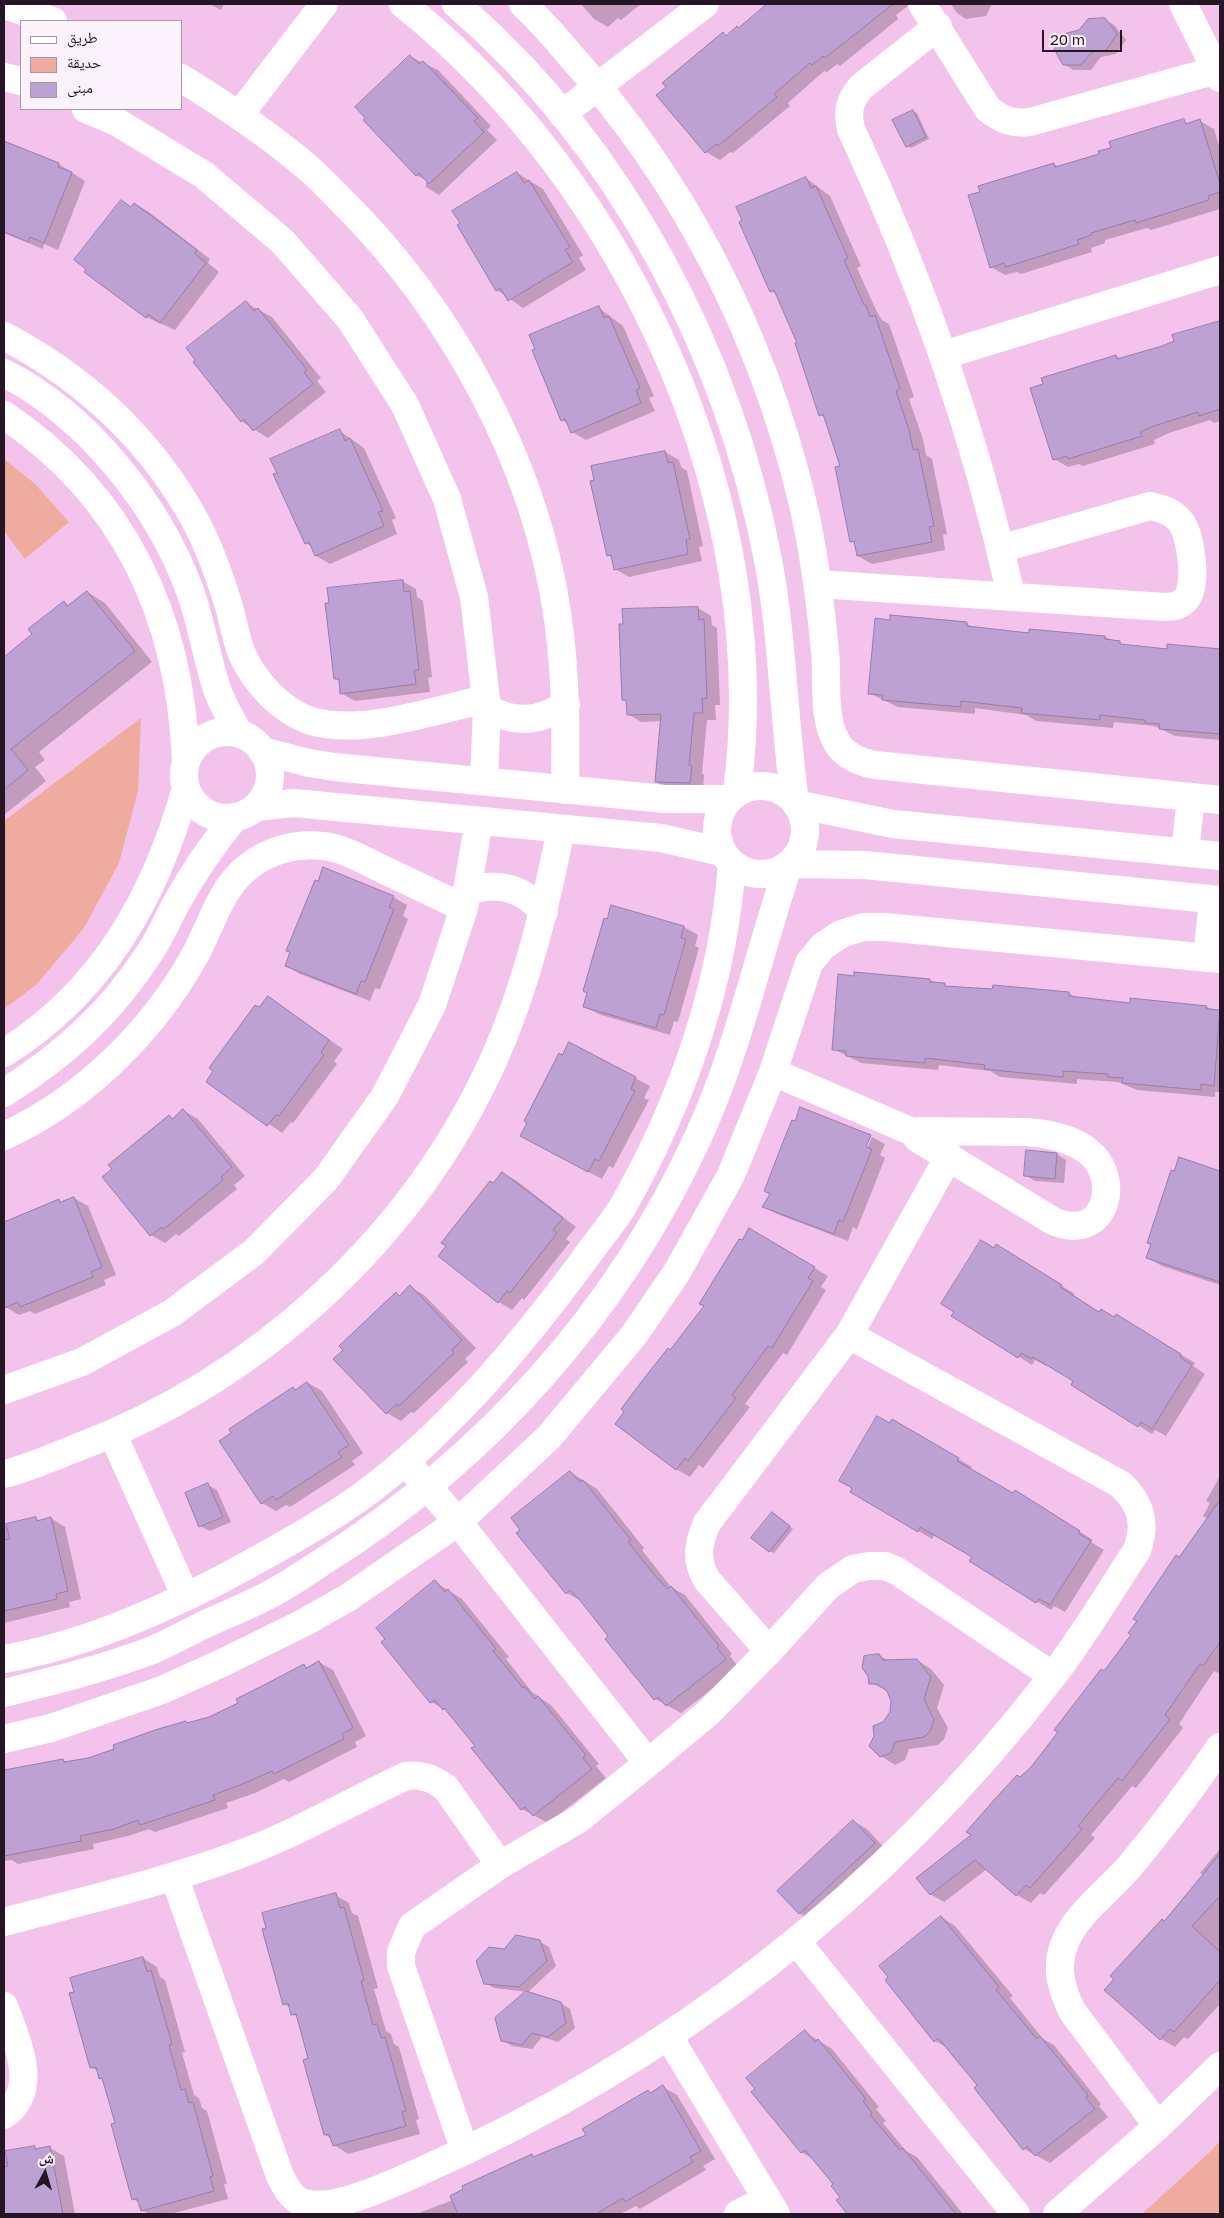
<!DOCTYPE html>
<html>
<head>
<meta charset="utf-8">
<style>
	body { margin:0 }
	#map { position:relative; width:1224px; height:2218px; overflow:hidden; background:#f3c3ec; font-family:"Golos Text","Noto Naskh Arabic",sans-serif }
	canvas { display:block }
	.frame { position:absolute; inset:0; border:5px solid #261524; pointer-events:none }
	.legend { position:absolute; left:20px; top:20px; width:162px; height:90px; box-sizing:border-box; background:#fcf2fb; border:1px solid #a69aa5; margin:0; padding:6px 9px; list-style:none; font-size:15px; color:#261524 }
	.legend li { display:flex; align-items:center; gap:10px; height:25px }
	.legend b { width:25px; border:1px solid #a69aa5 }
	.north { position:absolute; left:20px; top:2148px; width:50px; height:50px; -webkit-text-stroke:4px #fcf2fb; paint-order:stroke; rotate:6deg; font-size:14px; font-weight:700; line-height:20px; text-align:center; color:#261524 }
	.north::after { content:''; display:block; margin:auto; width:18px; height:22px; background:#261524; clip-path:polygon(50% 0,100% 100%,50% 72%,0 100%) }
	.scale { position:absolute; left:1042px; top:30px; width:80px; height:22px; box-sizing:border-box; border:2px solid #261524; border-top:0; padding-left:6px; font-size:15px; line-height:18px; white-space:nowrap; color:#261524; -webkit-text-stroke:4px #fcf2fb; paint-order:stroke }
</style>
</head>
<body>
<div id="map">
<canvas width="1224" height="2218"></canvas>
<div class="frame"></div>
<ul class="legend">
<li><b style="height:6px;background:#fff"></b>طريق</li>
<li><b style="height:14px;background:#eeab9e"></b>حديقة</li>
<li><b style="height:14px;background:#bda1d2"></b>مبنى</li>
</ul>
<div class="north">ش</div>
<div class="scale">20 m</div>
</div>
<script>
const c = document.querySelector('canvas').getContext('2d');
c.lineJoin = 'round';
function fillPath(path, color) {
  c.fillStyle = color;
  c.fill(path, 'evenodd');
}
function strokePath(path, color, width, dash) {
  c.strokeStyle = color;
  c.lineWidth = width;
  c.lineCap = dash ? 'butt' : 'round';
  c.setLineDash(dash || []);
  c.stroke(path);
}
const green = new Path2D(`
	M4,459L34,483L69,522L25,559L4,531Z
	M141,718L138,791L119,863L84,928L37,984L4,1009V821Z
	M1220,2141V2214H1142L1212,2150Z`);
const shadow = new Path2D(`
	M209,4H224L221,10Z
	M581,4H641L621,20L618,18L608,27L594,19Z
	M769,4H906L908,6L896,15L898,19L840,66L837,64L827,72L824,71L788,103L790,106L733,153L730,152L720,160L706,152L723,34L727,36L739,29Z
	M951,4H992L986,16L966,19L957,13Z
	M1104,19L1114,25L1126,40L1116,54L1101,57L1091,70H1073L1064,64Z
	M411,57L438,70L491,126L487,130L497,140L439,195L426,187V180L416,175L367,118Z
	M912,111L917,113L929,139L911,148L907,146Z
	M1184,121L1189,124L1200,121L1214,129L1220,149V209L1151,230L1147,228L1105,240V243L1091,248L1092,252L1021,274L1017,272L1005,275L991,267L1054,164L1059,167L1101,155Z
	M4,142L59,164L85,181L58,250L44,244L43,249L4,233Z
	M517,173L543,189L583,255L579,258L586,270L523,308L497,290L462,224Z
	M806,178L830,196L861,266L857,268L877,312L882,320L889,324L914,397L909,399L923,439L926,455L932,459L947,534L943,535L945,550L872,564L858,556L856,544L851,541L842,467L826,418L820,415L799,343L777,295L771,291Z
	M121,201L132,208L135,204L149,212L210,259L208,263L219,272L175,330L146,317Z
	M246,303L272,317L321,378L317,381L326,392L268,438L241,421Z
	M599,308L623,326L654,396L649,398L655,411L586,440L572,432L569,424L562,420Z
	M1220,321V421L1214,423L1210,420L1169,433L1154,440L1155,444L1083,466L1079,464L1068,467L1054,459L1116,356L1121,359L1163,347L1175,341L1173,336Z
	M340,431L364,448L396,518L392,520L397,534L330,564L316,556L312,547L306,543Z
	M665,452L679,460L681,467L687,471L703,546L699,547L702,561L629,577L615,569L613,558L608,555L592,467Z
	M402,581L416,589L417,597L423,601L432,677L428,678L430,692L355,701L341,693L340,681L335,678Z
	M87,592L105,603L152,662L39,752L45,760L35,767L46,781L4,815V679L26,660L34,635L64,602L70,606Z
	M698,608L711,616L712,625L717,628L720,705H715L716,720H707L702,773L704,775L703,790L669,789L656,782L662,721L641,722L628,714V702L623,700L624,625Z
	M967,624L974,628L1030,635L1105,637L1126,646L1168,650V646L1220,651V740L1175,736L1154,726L1114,722L1113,728L1036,721L1026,715L975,708V714L898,707L869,693Z
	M393,897L407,905L403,916L408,919L380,989L375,988L370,1001L300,974L286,966Z
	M684,927L698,935L695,946L699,948L678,1022L674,1021L670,1035L598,1014L584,1006Z
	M930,980L949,987L1069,993L1077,998L1131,1004L1206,1007L1220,1011V1092H1215V1097L1137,1090L1118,1082L1077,1079V1084L1000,1077L990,1071L939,1065L938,1070L861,1063L833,1049Z
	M268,997L343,1049L334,1061L337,1064L293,1123L291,1122L282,1133L208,1081Z
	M570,1043L650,1086L644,1098L649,1100L613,1168L609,1166L602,1179L536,1144L563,1056Z
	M801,1109L871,1136L863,1152L865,1153L872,1137L885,1144L880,1155L885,1158L857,1229L853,1227L848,1241L777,1214L764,1206L771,1194Z
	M184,1111L198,1119L245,1176L234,1185L237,1189L179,1236L176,1234L165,1243L151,1235L169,1116L174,1119Z
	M1057,1154L1066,1160L1064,1183L1035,1181L1025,1175Z
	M1179,1159L1220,1172V1285L1162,1266L1148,1258Z
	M503,1173L517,1181L576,1227L566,1239L570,1242L524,1300L522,1298L512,1310L499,1302L494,1185Z
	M74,1198L88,1206L116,1275L104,1280L106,1285L35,1314L30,1311L19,1315L5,1307L4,1304V1223L59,1201L62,1203Z
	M750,1230L828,1276L821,1287L826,1290L787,1355L783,1353L745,1404L750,1407L703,1468L699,1465L690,1477L676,1469L671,1352L705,1306Z
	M995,1249L1011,1254L1075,1294L1073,1296L1100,1314L1131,1324L1195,1363L1193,1366L1205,1374L1166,1436L1155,1430L1152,1434L1139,1426L1048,1364L1046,1366L1035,1360L1032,1365L1018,1356Z
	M410,1287L424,1295L476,1348L465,1359L468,1362L414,1413L411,1412L401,1421L387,1413L335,1359L396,1294L400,1296Z
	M308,1383L322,1391L363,1453L352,1461L355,1465L290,1507L286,1505L276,1511L262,1503L293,1388L297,1390Z
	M893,1421L972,1467L970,1470L1013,1495L1029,1500L1093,1540L1091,1542L1104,1550L1065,1612L1054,1606L1051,1610L971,1561L973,1557L935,1534L932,1539L851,1492Z
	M570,1472L597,1489L644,1548L642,1550L671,1587L685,1595L732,1654L730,1656L739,1668L681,1713L655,1699L610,1636L581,1601L567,1593Z
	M1220,1476V1669L1218,1673L1214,1671L1179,1724L1183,1728L1136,1788L1132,1786L1091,1835L1095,1838L1044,1895L1040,1893L1031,1903L1017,1895L987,1869L944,1902L930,1894L973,1835L1032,1768L1133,1635L1179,1559L1208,1519L1203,1516L1210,1503L1206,1501Z
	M208,1485L217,1490L231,1522L210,1531L200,1526Z
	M777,1516L793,1529L774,1553L769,1551Z
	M51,1518L65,1527L81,1599L69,1602L70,1607L4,1623V1526L36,1519L41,1521Z
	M435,1582L462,1599L509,1657L506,1659L532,1692L552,1706L599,1764L596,1766L606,1778L548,1823L522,1809L477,1746L446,1710L431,1702L383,1642Z
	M879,1655L889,1661L917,1660L931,1669L944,1685L937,1708L948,1728L944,1739L938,1745L909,1749L905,1760L895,1765L881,1756L884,1723L891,1713L893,1701L888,1691L871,1683Z
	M319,1662L333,1670L366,1736L355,1742L357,1747L289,1782L284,1779L255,1793L226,1803L228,1808L155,1832L149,1829L128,1836L93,1844L94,1849L18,1864L12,1860L4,1861V1771L63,1760L67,1762L89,1759L186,1722L189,1724L210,1718L304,1666L308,1668Z
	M853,1821L867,1829L888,1852L813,1921L799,1913Z
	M1220,1849V2004L1188,2039L1184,2037L1175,2047L1161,2039L1105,1990L1165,1922L1203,1875L1200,1873Z
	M335,1895L349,1903L352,1913L358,1916L378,1988L374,1989L386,2031L391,2034L394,2044L399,2047L419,2119L416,2120L420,2134L348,2154L334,2145L332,2139L325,2135L298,2017L292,2014L291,2008L284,2004Z
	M941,1917L955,1926L1013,1996L1010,1998L1043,2039L1054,2045L1101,2104L1099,2106L1108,2117L1050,2163L1024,2149L979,2086L948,2048L935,2041Z
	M540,1942L549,1947L556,1966L527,1993L561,2003L570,2009L575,2028L558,2042L542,2037L532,2049L512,2046L502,2040L527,1992L494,1988L485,1983L505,1950Z
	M143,1958L157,1967L160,1977L165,1980L185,2052L182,2053L194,2095L199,2098L202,2108L207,2111L227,2184H224L228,2199L170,2214H149L142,2210L140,2203L133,2199L117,2124L105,2081L100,2078L98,2071L92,2068Z
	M805,2032L832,2049L879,2107L876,2109L886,2121L883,2123L906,2151L917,2157L963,2214H849L838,2201L842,2197L835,2184L815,2160L801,2152Z
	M663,2087L677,2095L715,2159L703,2166L706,2170L640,2209L636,2206L620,2214H416L453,2200L532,2156L535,2158L588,2136L648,2092L652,2093Z
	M34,2147L39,2150L50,2148L64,2156L75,2214H4V2153Z`);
const building = new Path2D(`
	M767,4H893L825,58L823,56L812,65L810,63L774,94L777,97L718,146L716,144L705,153L656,95L666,87L662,83L723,32L726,36L737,26L738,28Z
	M1105,18L1117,34L1106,50L1092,52L1081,65H1063L1054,49L1063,34L1079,30L1088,19Z
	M410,55L419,64L423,61L478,118L474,121L484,132L429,184L419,173L416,176L363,120L365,118L355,107Z
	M913,110L926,137L906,147L892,120Z
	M1184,119L1186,124L1200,119L1220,184V192L1208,196L1209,200L1136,223L1135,220L1091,233L1092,235L1077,240L1079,244L1006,267L1004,263L990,268L968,195L980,192L978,186L1054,163L1055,167L1099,154L1098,151L1111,148L1109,142Z
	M4,141L59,163L58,167L72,172L44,243L30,237L28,242L4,232Z
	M517,172L524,183L529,180L570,247L565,250L573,262L508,301L500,288L496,291L457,225L460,223L452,211Z
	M806,177L811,188L816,186L848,258L844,260L864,305H866L870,317L875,315L900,389L896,391L909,430L913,450L918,449L934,526L929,527L932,542L857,556L854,541L850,542L835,467L840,466L823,414L819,416L795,343H797L774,290L770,292L739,222L742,220L736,207Z
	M121,200L131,207L134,203L197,250L195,254L206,263L160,323L148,314L146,318L84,272L86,269L74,260Z
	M246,301L254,311L258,308L307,370L304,372L313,384L253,431L244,419L241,422L193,362L195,360L186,348Z
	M599,306L604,318L609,316L640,388L636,390L641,403L571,433L565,419L561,421L532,350L535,349L529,335Z
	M1220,321V409L1199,416L1198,412L1154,426L1140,432L1142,436L1068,459L1067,456L1053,460L1030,388L1043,384L1041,378L1116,355L1117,359L1162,346L1174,341L1172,335Z
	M340,429L345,441L350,438L383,511L378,512L384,526L315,556L309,542L305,544L273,474L277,473L270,459Z
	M665,451L668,463L673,462L690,539L686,540L688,554L614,570L611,555L607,556L590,481L594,480L591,466Z
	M403,580L404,592L410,591L419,670H414L416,684L340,694L339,679H334L325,603H329L327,588Z
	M87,591L135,651L11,749L28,770L4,790V657L32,634L28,629L64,601L67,606Z
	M698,607L699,620L704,619L707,698H702L703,713H694L689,765L692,766L690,783L655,782L661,714L627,715L626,700H622L619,624H623L622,609Z
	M890,615L967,622V626L1029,633V629L1105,636V639L1120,641V644L1167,649V644L1220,649V734L1159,729L1160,724L1145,723V720L1100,715V720L1021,713L1022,708L961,701V707L882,700L883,695L868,694L875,618L890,620Z
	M323,867L394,896L389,907L394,909L365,982L361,981L356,994L285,966L290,952L286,951L315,880L318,881Z
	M611,905L684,926L681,938L686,939L664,1015L660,1014L656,1028L583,1007L587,993L583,991L604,918L607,919Z
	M854,972L930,979V982L945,983V986L992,989L993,985L1069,992V996L1130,1003V998L1207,1006L1206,1009L1220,1010L1214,1086L1201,1084V1090L1122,1083L1123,1078L1108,1077V1074L1063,1071V1077L984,1069L985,1065L925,1058V1063L846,1056V1051L832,1050L838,974L854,976Z
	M268,996L329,1040L321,1052L324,1055L279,1116L276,1115L267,1126L206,1082L213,1071L209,1068L255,1005L259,1007Z
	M569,1042L636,1077L631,1089L635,1091L599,1161L595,1159L588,1172L520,1136L527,1123L524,1121L559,1053L562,1055Z
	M800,1107L871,1135L866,1147L872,1149L843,1222L839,1220L834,1234L762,1207L770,1194L764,1191L783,1142L792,1120L795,1121Z
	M183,1109L232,1167L221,1177L223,1180L164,1229L162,1227L150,1236L102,1177L112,1169L108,1165L169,1115L172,1119Z
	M1026,1150L1057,1153L1055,1179L1024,1176Z
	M1179,1157L1220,1171V1282L1146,1258L1151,1244L1147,1243L1171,1170L1174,1171Z
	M502,1172L563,1218L553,1230L557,1233L510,1293L507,1291L498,1303L438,1256L446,1246L441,1243L490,1181L493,1183Z
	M74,1197L102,1267L91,1272L93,1277L20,1307L18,1302L4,1308V1222L59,1199L60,1202Z
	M749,1228L815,1267L808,1278L813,1281L772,1348L768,1346L732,1395L736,1398L688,1461L685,1458L676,1470L615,1424L624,1412L621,1409L642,1381L668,1348L670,1350L704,1306L699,1304L739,1239L742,1240Z
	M981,1240L994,1248L996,1244L1062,1285L1060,1287L1099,1312L1101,1309L1114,1317L1116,1314L1181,1354L1180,1357L1192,1365L1152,1429L1141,1422L1138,1427L1071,1385L1073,1381L1033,1357L1032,1359L1021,1353L1018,1358L951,1316L954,1312L941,1304Z
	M410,1285L462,1340L452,1350L454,1353L399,1406L397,1404L386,1414L333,1359L343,1350L339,1346L396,1292L399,1296Z
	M307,1382L349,1445L338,1452L342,1457L276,1500L273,1496L261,1504L219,1441L231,1433L229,1429L293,1387L295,1390Z
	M877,1416L890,1423L892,1419L959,1458L957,1461L1013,1493L1015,1490L1080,1531L1078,1533L1091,1541L1050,1605L1039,1599L1036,1603L969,1561L972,1557L920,1527L918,1532L850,1492L852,1488L839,1481Z
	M570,1471L580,1482L583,1480L631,1540L628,1542L657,1578L668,1589L671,1586L719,1646L717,1648L726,1659L666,1706L658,1697L654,1700L605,1639L608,1636L579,1599L570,1590L566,1594L516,1533L520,1530L511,1518Z
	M208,1483L223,1517L199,1527L185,1493Z
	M1220,1500V1642L1203,1666L1200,1664L1172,1705L1165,1715L1170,1719L1122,1781L1118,1778L1078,1826L1082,1829L1030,1888L1026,1885L1016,1896L975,1860L930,1895L916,1878L971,1835L966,1832L994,1800L1017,1775L1020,1777L1031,1767L1058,1732L1054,1730L1101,1669L1104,1671L1131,1635L1128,1633L1137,1621L1133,1619L1176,1555L1179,1557Z
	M772,1512L790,1526L769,1552L751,1538Z
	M36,1517L37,1521L51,1517L68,1591L56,1594L57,1599L4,1611V1540L10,1539L6,1524Z
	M435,1580L445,1592L448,1589L496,1649L493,1651L523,1688L525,1687L535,1699L538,1696L586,1755L583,1758L592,1769L533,1816L525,1807L521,1810L471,1748L475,1746L444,1708L443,1710L435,1700L430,1703L381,1642L385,1639L376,1628Z
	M879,1654L883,1660L917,1659L931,1677L924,1699L934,1720L930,1731L924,1737L895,1742L891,1753L880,1757L869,1746L874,1736L873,1726L883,1722L890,1712L891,1701L887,1691L877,1684H869L868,1676L862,1668L864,1656Z
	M319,1661L353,1728L342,1734L344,1739L274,1774L272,1771L240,1785L213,1795L215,1800L140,1825L138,1820L114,1829L80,1836L81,1841L4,1856V1770L63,1759L64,1762L88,1758L114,1749L113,1745L155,1730L186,1721L187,1723L209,1717L238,1703L236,1699L264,1685L304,1664L306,1668Z
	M853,1820L875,1843L799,1914L777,1891Z
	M1220,1854V1896L1192,1926L1220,1952V1980L1174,2032L1170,2029L1160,2040L1104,1990L1114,1979L1110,1976L1162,1919L1164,1921Z
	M336,1893L340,1908L344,1907L364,1980L361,1981L373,2025L377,2024L381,2038L385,2037L406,2111L402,2112L406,2126L333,2146L329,2134L324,2135L303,2060L308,2058L296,2014L291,2015L288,2003L283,2005L262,1929L266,1928L262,1913Z
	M941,1916L999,1987L996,1990L1037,2039L1040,2036L1088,2095L1086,2098L1095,2109L1035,2156L1027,2146L1023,2150L974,2088L977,2085L938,2038L934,2042L885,1980L888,1977L879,1966Z
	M516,1935L540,1940L547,1961L519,1987L484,1984L476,1961L489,1947L504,1949Z
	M143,1957L147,1972L151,1970L172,2044L169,2045L181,2090L185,2089L189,2103L193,2102L213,2176L210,2177L214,2191L141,2211L137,2198L132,2200L111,2124L115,2123L102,2078L99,2079L96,2067L90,2068L69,1993L74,1992L70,1978Z
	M526,1991L561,2002L566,2023L548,2037L532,2033L522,2045L501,2041L495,2018Z
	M805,2030L815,2042L818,2039L866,2099L863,2101L872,2113L870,2115L900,2150L903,2148L956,2214H847L836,2200L840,2197L831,2186L833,2184L805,2150L801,2153L751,2092L755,2089L746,2078Z
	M663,2085L701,2151L690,2157L693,2162L625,2202L623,2198L596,2214H458L450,2196L463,2189L462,2186L532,2154L533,2157L586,2135L582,2129L648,2090L650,2093Z
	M35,2146V2149L50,2146L63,2214H4V2167L8,2166L5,2151Z`);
const minor = new Path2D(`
	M523,4C540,20 555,37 570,55C684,181 762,335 802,500C814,549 820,600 825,651C828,679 822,715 836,741C844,756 860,762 875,765L1220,800
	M922,4L988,109C1002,120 1012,124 1030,122L1217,70
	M1183,4L1220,78
	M4,5L53,21
	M938,26L861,87C849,101 847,112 851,129C921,279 975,434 1011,595
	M4,77L21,81
	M181,78C225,105 268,134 307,167C319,177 330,189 341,200C452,310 536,463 558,619C566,676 566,733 565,790
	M86,109L117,122L204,175L283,242L350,319L405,405L447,499L474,597L487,708L484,781
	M240,114L324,4
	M562,114L705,4
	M4,336C78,375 141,431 185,503C204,533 216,566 227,600C233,618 235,637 242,654C255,683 281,711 311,721C362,736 435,710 486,699
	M944,355L1220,270
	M818,584L1165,607C1173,607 1181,605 1186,599C1198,585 1191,534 1180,521C1172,511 1162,509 1150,506L1000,549
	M487,708C514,724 540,722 566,704
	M468,891C499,881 523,888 544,912
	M773,1072L915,1133L917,1138L1053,1221C1106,1244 1122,1179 1089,1152C1072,1138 1049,1134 1027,1132L919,1131L915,1133
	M4,1136C83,1100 152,1032 194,957C211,927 220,888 248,867C269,850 296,843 323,846C343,848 364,860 382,869C410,882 437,895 464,908
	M4,1390L82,1362L172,1313L254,1252L326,1179L385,1096L432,1005L464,908L479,821
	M113,1435L186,1597
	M405,1461L458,1522L648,1763
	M4,1474C29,1468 53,1457 76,1448C258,1380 414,1237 494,1059C527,985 545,908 561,829
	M769,1651L707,1580C695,1560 698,1544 707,1523L849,1335L949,1156
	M4,1739L51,1728L162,1690L224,1662L305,1622L349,1597L458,1522L549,1437L634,1335L677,1272L731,1175L773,1072L809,963L823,946L841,934L863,927H885L1220,959
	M174,1876L280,2176C285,2185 288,2193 296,2199C323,2218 391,2184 419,2172C670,2061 884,1895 1052,1677C1083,1637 1109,1593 1137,1550C1147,1523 1141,1503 1120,1484L849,1335
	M4,1922C82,1901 162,1883 238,1855C296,1834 350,1802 406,1776C422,1774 432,1778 446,1788L500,1865
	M797,1942L1016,2214
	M4,2006C16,2039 41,2090 4,2115
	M669,2037L776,2214
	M1158,2126L1072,2011C1062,1990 1055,1968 1064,1945C1075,1914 1109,1891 1130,1866C1162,1828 1192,1788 1220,1747
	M465,2151L401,1966V1952L412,1926L500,1865L579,1819L648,1763L709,1712L769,1651L828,1586L853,1569L869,1566H885L897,1571L1053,1676
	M738,2214L767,2199
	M1057,2214L1158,2126L1220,2066`);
const tertiary = new Path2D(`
	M403,4C628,184 775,504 737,792
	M456,4C622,147 729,352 769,565C783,643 784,723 795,802
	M4,373C87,415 158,504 190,591C201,621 206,655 216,686C221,703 231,718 239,734
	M4,415C125,496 180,617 186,761
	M184 775a43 43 0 1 1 86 0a43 43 0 1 1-86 0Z
	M262,751L309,763L334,767L665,799H729
	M717 830a44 44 0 1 1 88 0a44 44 0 1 1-88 0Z
	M796,804L893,824L1220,856
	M256,807L294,803L661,838L722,852
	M1185,852L1191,797
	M1207,958L1213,900
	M4,1053C102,992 155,898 186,788
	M4,1093C65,1054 111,1013 150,952C161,936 168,918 177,902C194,871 213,844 235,817
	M4,1659C79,1646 153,1614 220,1580C261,1558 302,1536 340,1511C393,1477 440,1431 483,1385C518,1346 550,1306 581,1264C594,1245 610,1227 622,1208C682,1103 723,985 732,864
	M4,1693C53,1681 102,1669 150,1651C170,1643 190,1631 210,1622C232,1612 255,1603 276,1591C292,1582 307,1572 322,1562C486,1459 619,1311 699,1135C739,1048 758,954 789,864L865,865L1220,900`);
fillPath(green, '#eeab9e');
fillPath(shadow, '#0003');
fillPath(building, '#bda1d2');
strokePath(building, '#987cac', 1);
strokePath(minor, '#fff', 28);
strokePath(tertiary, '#fff', 28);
</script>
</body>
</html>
